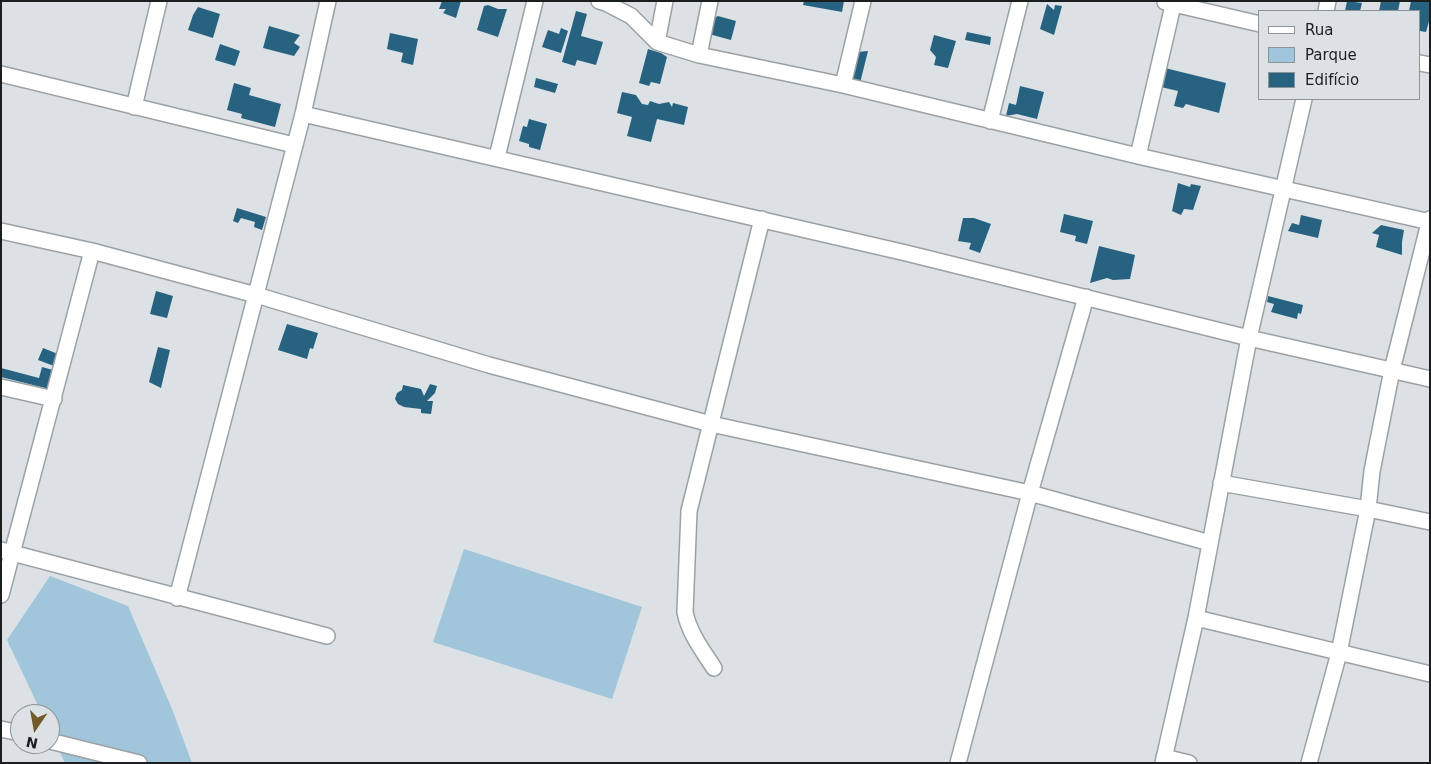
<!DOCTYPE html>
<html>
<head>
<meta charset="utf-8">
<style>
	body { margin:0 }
	#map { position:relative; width:1431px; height:764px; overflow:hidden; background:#dbe1e5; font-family:"DejaVu Sans",sans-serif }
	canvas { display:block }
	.frame { position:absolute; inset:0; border:2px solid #1b1e1f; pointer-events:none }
	.legend { position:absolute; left:1258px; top:10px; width:162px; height:90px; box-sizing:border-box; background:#dbe1e5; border:1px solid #8e9396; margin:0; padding:6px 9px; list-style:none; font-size:15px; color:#1b1e1f }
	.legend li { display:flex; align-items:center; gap:10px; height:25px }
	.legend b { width:25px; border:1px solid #8e9396 }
	.north { position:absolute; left:10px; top:704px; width:50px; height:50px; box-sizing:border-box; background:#dbe1e5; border:1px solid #8e9396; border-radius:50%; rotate:192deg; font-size:14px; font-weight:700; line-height:20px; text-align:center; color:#1b1e1f }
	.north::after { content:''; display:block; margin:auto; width:18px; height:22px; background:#715b2b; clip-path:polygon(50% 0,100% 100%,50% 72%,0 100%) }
</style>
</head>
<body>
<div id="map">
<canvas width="1431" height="764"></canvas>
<div class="frame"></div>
<ul class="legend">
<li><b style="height:6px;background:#fff"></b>Rua</li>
<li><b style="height:14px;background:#a1c5db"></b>Parque</li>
<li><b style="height:14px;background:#276281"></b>Edifício</li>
</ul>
<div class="north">N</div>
</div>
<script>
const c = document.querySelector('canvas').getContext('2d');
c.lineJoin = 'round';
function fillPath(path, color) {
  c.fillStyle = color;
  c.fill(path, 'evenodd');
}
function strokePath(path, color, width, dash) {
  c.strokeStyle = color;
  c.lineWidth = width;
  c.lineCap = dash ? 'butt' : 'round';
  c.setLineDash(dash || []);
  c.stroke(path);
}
const green = new Path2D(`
	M464,549L642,607L612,699L433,642Z
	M50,576L128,606L172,709L192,763H65L50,731V714H42L7,640Z`);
const building = new Path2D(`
	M442,1H461L456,18L443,13L446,9H439Z
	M804,1H844L842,12L803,5Z
	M1347,1L1362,3L1360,11H1345Z
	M1381,1H1400L1398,11H1379Z
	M1411,1H1430V18L1426,32L1420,31V11H1409Z
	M1047,4L1054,10L1055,5L1062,6L1054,35L1040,29Z
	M488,5L498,9H507L498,37L477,30L484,6Z
	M198,7L220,14L213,38L188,30L193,15Z
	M576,11L587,14L581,36L603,42L596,65L577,60L575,66L562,62Z
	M718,16L736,21L731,40L709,34L714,18Z
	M269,26L300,35L294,43L300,47L294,56L263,48Z
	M561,28L568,31L561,53L542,47L548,30L559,34Z
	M967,32L991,37L990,45L965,40Z
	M390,33L418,39L413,65L401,62L403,53L387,49Z
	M934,35L956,41L948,68L934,65L936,57L930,50Z
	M220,44L240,51L235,66L215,60Z
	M648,49L661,53L667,57L660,84L651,82L649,86L639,83Z
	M868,51L860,83L850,80L857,52Z
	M1165,68L1226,83L1219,113L1186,104L1183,108L1174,106L1178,91L1161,87Z
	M536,78L558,84L555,93L534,87Z
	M234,83L251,88L249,95L281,104L275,127L241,118L242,114L227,110Z
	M1020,86L1044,92L1037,119L1017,114L1006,116L1009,103L1016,105Z
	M622,92L636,95L642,104L648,105L650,101L659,104L669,102L672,107L673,103L688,107L684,125L657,119L651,142L627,136L632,117L617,113Z
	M529,119L547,124L540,150L529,147V144L519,141L523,126L527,127Z
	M1178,183L1190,187L1191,184L1201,186L1193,210L1184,209L1181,215L1172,211Z
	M237,208L266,217L262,230L254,227L255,222L241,218L238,223L233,221Z
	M1064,214L1093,221L1087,244L1075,241L1076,236L1060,232Z
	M1301,215L1322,220L1318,238L1288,231L1292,223L1299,225Z
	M963,218H974L991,224L980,253L969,249L971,243L958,241Z
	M1381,225L1404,230L1402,242V255L1376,247L1379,235L1372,233Z
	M1099,246L1135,255L1130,279L1113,280L1107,278L1090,283Z
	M156,291L173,296L167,318L150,314Z
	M1268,296L1303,305L1301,314L1298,313L1297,319L1271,312L1274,304L1267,302Z
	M287,324L318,333L313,349L310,348L307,359L278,350Z
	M158,347L170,350L161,388L149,382Z
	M43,348L58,354L54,366L38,360Z
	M42,367L53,370L49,389L1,377V368L39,378Z
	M430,384L437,386L435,393L427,401H433L431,414L421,413V409L404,407L398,404L395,399L397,393L402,390L403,385L421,389L424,396Z`);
const minor = new Path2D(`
	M599,1L606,3L631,16L657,42L699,55L843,85L1138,156L1430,222
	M1165,2L1260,24
	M1326,11L1328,1
	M657,42L665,1
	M699,55L710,1
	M1420,63L1430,65
	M1,74L294,145
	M843,85L863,1
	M134,107L159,1
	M303,114L906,253L1249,338L1430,379
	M990,121L1020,1
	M1138,156L1174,1
	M497,157L535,1
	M1,231L92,251L256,295L489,365L711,424L1030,493L1210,543
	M1,387L54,399
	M1221,483L1368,509L1430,522
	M1,550L327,636
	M1,595L92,251
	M177,598L303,114L328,1
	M1196,618L1430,674
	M714,668C703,651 689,633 685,612L689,511L762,219
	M1,729L20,733
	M50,741L139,763
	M1164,757L1189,763
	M958,763L1030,493L1086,297
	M1163,763L1196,618L1249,338L1304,99
	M1309,763L1339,653L1368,509L1372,471L1392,370L1430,219`);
fillPath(green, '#a1c5db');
fillPath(building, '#276281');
strokePath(minor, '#9ba1a5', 18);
strokePath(minor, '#fff', 15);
</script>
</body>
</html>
